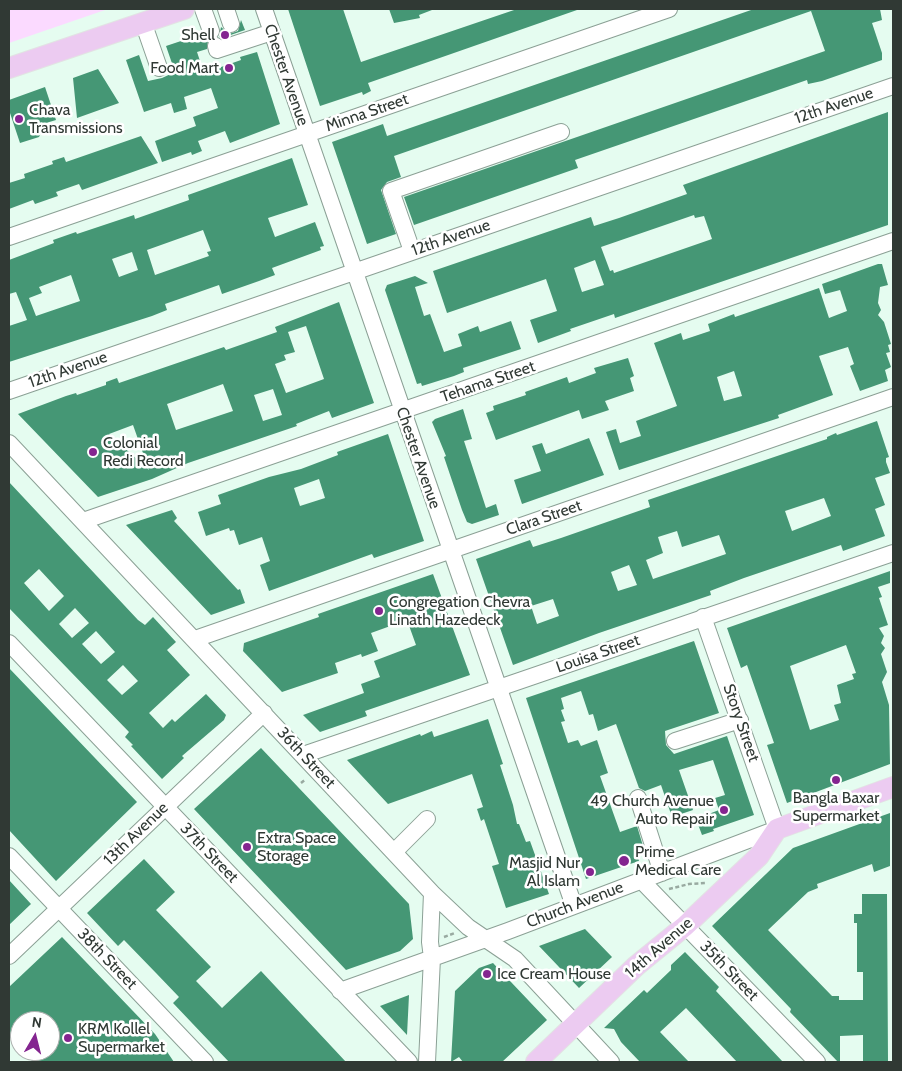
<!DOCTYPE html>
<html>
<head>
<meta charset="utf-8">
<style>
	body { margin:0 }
	#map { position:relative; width:902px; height:1071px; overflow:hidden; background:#e5fcf0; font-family:Cabin,sans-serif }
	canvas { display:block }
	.frame { position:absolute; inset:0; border:10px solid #303934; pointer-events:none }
	.north { position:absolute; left:10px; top:1011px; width:50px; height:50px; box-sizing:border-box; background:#fff; border:1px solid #acb0ae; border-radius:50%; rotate:8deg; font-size:14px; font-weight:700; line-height:20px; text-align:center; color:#303934 }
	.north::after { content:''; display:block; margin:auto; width:18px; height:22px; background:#842590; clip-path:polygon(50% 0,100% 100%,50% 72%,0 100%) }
</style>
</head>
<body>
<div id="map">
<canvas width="902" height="1071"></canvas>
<div class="frame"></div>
<div class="north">N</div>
</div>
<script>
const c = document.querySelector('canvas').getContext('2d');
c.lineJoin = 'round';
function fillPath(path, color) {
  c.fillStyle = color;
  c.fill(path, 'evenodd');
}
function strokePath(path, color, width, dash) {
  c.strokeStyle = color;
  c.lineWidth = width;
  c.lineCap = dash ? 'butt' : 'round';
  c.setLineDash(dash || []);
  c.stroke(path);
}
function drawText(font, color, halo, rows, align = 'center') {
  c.font = font + ' Cabin,sans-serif';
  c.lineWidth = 5;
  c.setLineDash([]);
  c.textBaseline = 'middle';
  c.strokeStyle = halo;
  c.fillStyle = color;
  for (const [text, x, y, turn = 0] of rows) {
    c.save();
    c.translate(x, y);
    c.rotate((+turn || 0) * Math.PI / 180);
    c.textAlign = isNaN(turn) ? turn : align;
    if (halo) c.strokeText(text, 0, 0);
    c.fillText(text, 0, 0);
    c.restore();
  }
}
const green = new Path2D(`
	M9,9H108L9,43Z`);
const building = new Path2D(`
	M288,9H343L361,62L517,9L577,10L368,83L371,91L363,95L362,92L320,106Z
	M389,9H431L432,10L419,15L420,18L394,23Z
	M754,9H880L882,20L872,23L882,53V60L822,81L808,84L807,80L575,160L578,168L414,225L404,197L825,51L811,11L394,156L401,177L387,182L381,190L396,234L367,244L332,142L383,124L387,136Z
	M241,20L245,30L222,38L219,37L221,27L229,34L238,31Z
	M202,34L208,40L207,49L197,52L204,73L241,60L240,57L257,52L280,124L230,143L225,131L198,141L202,151L192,155L191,152L162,162L155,141L196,126L193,117L218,108L211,88L184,97L187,109L174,113L171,103L144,112L126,60L139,55L148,81L162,78L175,72L166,46Z
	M98,69L119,103L77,118L73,78Z
	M45,87L56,120L46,123L39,137L20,143L9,110V100Z
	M888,112V225L615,318L614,314L570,329L571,331L538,343L530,320L557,311L546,279L447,313L433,271L591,217L594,226L619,218L687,194L683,185ZM694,215L695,218L704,216L712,239L614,273L613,270L610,271L601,247ZM595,260L604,285L582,292L574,268Z
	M141,136L158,163L82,190L79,184L56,192L58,196L35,204L33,200L9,209V183L25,178L24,174L53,164L52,161L64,157L66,162Z
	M292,158L308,205L268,218L275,237L315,222L324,246L320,247L321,250L272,268L275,275L259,281L222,294L219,285L165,304L167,310L152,316L9,362V326L27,320L16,292L9,294V260L54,243L53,240L76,232L77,234L134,215L135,219L189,200L188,195ZM203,230L211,251L207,252L209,256L155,275L147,250ZM132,252L138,270L119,277L112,259ZM71,275L80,301L36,316L29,298L42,293L39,287Z
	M878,264H882L888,285L880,287L878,303L881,310L878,315L884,322L891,344L888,345L890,352L886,353L891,367L885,370L888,381L860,391L850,366L854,364L848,347L819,356L833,395L778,415L779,418L619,470L606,432L616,429L620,443L641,436L636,421L677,406L654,343L681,333L683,340L710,331L708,324L734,314L735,317L819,288L829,318L847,311L840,290L825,294L822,284ZM734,371L742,396L724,401L717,377Z
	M415,276L428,283L415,287L424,316L430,314L444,352L462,346L458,334L478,326L480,332L511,321L521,349L463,368L464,372L454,376L422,386L421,383L417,384L385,290L387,285Z
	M339,302L374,403L332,418L329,411L296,424L297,426L188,463L152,479L98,497L18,414L66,396L76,393L77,395L106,385V382L117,378L119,383L224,347L226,350L277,332L275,327ZM306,326L324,379L286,393L275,364L286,360L284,355L295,352L288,332ZM223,384L233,411L176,430L167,404ZM273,389L282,415L263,421L254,395ZM133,425L149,470L109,434Z
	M628,358L634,376L630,378L634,391L605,401L609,410L582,419L579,410L496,440L486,413L494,410L493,406L526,395L525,392L567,377L569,383L596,373L594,368Z
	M463,409L472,439L464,441L486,508L496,504L499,515L472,524L467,522L462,510L444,457L446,456L432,422L435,419Z
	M877,421L889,457L886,458V462L890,473L875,478L885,505L875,509L885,536L843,551L841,545L744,578L710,591L711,595L599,633L513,665L476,559L530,540L533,547L561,538L650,507L648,500L827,439V437L836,433L837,435ZM824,498L831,516L792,531L785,511ZM677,531L682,547L719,535L726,554L653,579L646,560L663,553L658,537ZM629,565L637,585L618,591L611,572ZM553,599L559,616L537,624L531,606Z
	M388,434L424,541L374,558L372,554L269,591L260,565L270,561L262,537L239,545L234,530L230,531L229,528L206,536L198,512L221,504L218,495L269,477L301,469L338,455L337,452ZM319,479L325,498L300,506L294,488Z
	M589,438L604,475L522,504L514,480L541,471L532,446L542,443L546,454Z
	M9,482L138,620L145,625L153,617L176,642L167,650L190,675L149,713L163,728L172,719L175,722L206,694L226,715L224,720L182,756L184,758L162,779L131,746L133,745L125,737L129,732L9,608ZM39,569L64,596L49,611L24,583ZM75,608L89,623L72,638L59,624ZM96,631L115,652L101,664L82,644ZM123,665L138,681L122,695L107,680Z
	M172,510L177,518L174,521L238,590L240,589L245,603L211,615L126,525Z
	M890,571V583L878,587L882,597L879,598L888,625L879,628L884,636L881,643L885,648L881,654L887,672L882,682L889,705L890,764L787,803L767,745L774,743L747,665L741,668L727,628ZM846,645L856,673L852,674L854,679L837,685L841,703L834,705L839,720L810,730L790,666Z
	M433,574L470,675L365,711L367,716L320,732L303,715L364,693L361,684L380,677L374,661L416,645L407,620L371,633L378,651L362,657L361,654L335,663L338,673L282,692L243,651L244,643L319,617L318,614Z
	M694,641L719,713L665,731L666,745L674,754L727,736L754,815L713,829L714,831L702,835L696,819L719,810L715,798L725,795L713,760L679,770L693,810L672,817L661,785L645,791L639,788L616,724L598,731L593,714L589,715L581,691L561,698L564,709L561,710L565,721L561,722L568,743L578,740L581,746L597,740L608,773L600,776L620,832L637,826L643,846L635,849L639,861L586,879L526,698Z
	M9,668L137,802L56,881L9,830Z
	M488,719L503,764L500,765L513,805L517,824H519L526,842L530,841L549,894L506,908L492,866L499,864L484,819L481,821L477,809L483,807L472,774L388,804L347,760L420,734L421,736L432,731L434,737Z
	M261,748L409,904L413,939L400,951L346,970L194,809Z
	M890,813V866L874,872L872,864L817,884L818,888L808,892L768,930L832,996H839V1000H863V972H857V923H854V914H862V894H887L888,1062H863V1035L840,1036V1062H838L790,1012L791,1009L712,926L793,848Z
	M144,859L175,892L156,910L211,967L196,981L222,1008L261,971L346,1062H229L173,1003L179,997L156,973L124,940L118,946L87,913Z
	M9,880L31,904L9,925Z
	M585,929L612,957L579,988L539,946Z
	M62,937L155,1034L174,1062H33L23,1051H50V1021H20V1048L9,1036V987Z
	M685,952L719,987L716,991L783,1062H737L686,1008L660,1032L689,1062H640L621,1042L614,1029L604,1028L644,990L647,993L671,970V965Z
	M493,963L547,1020L502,1062H463L459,1057L451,1062L455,991L479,968Z
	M409,995L407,1035L380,1006Z`);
const path = new Path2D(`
	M301,783L306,779
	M669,889L689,884L707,883
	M444,937L455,933`);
const minor = new Path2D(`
	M203,9L211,31
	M226,9L231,24
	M264,9L574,906
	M143,22L159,68
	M216,46L217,50L272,32
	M9,237L669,9
	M412,251L391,191L561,132
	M9,391L893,86
	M9,443L432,893L468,927L515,959L611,1062
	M83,521L893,241
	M195,639L893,397
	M9,643L409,1062
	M675,741L740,720
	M303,755L893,553
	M638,798L662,873
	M394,852L427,819
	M9,856L205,1062
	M641,880L817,1062
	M9,956L264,713
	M340,991L508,931L777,829L703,617
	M427,1062L432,958L430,942L432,893`);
const major = new Path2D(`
	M9,68L184,9
	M536,1062L636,966L685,926L759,856L777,829L893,787`);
const markers = [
	[225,35,5,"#842590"],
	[229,68,5,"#842590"],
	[19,119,5,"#842590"],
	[93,452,5,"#842590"],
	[379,611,5,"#842590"],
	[836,780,5,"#842590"],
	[724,810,5,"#842590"],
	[247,847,5,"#842590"],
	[624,861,6,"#842590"],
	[590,872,5,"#842590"],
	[487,974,5,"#842590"],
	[68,1038,5,"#842590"]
];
const poiNames = [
	["Shell",215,35,"right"],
	["Food Mart",219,68,"right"],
	["Chava",29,110],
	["Transmissions",29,128],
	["Colonial",103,443],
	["Redi Record",103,461],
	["Congregation Chevra",389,602],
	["Linath Hazedeck",389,620],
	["Bangla Baxar",836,798,"center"],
	["Supermarket",836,816,"center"],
	["49 Church Avenue",714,801,"right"],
	["Auto Repair",714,819,"right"],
	["Extra Space",257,838],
	["Storage",257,856],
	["Prime",635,852],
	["Medical Care",635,870],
	["Masjid Nur",580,863,"right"],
	["Al Islam",580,881,"right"],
	["Ice Cream House",497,974],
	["KRM Kollel",78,1029],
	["Supermarket",78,1047]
];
const streetNames = [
	["Chester Avenue",286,75,71],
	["12th Avenue",834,106,-19],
	["Minna Street",367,113,-19],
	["12th Avenue",451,238,-19],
	["12th Avenue",68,370,-19],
	["Tehama Street",488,382,-19],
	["Chester Avenue",418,458,71],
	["Clara Street",544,518,-19],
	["Louisa Street",598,654,-19],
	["Story Street",741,723,71],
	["36th Street",306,758,47],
	["13th Avenue",136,834,-44],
	["37th Street",209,853,46],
	["Church Avenue",575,905,-21],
	["14th Avenue",659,948,-41],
	["38th Street",107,959,46],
	["35th Street",729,971,46]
];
fillPath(green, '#fbdaff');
fillPath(building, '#459775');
strokePath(minor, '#8ba095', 18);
strokePath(major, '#e2e3e3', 22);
strokePath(path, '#99aaa1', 2.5, [4, 2.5]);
strokePath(minor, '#fff', 16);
strokePath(major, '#eccbf1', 20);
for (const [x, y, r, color] of markers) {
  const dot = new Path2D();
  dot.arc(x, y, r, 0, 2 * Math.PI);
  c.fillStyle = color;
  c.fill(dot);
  strokePath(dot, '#fff', 2);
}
drawText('16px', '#303934', '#fff', poiNames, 'left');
drawText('16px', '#303934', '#fff', streetNames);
</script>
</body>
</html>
